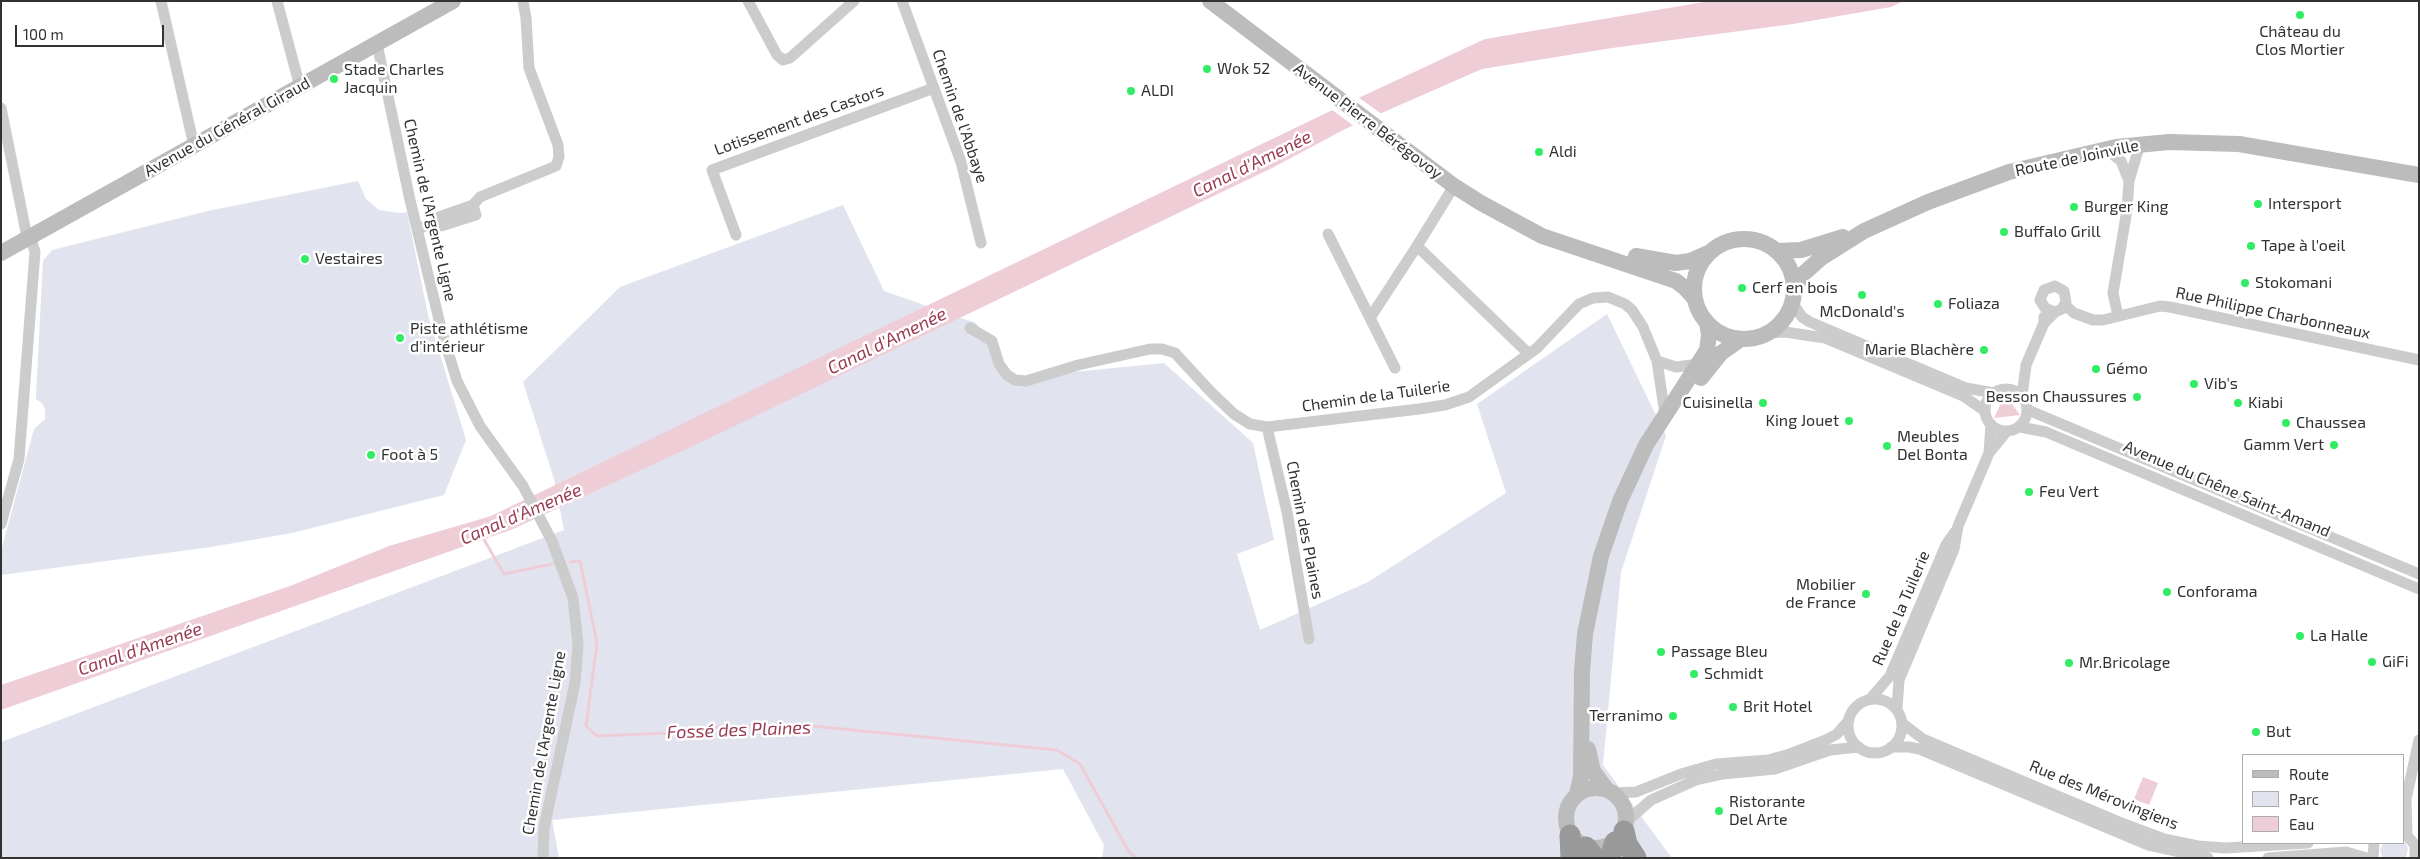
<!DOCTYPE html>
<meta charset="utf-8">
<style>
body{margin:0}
#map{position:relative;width:2420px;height:859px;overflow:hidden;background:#fff;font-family:"Exo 2",sans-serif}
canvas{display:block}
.frame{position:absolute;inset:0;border:2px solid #323232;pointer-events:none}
.legend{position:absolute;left:2242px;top:754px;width:162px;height:90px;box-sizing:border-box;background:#fff;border:1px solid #adadad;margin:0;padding:6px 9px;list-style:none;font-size:15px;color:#323232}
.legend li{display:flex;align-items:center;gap:10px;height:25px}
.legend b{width:25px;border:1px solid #adadad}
.scale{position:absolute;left:15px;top:25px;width:149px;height:22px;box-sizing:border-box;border:2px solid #323232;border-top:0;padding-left:6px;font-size:15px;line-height:18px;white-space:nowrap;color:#323232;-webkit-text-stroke:4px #fff;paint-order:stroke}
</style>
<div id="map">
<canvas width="2420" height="859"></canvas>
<div class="frame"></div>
<ul class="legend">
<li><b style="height:6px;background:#bcbcbc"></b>Route</li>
<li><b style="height:14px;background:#e1e3ef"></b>Parc</li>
<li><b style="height:14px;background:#efcdd6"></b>Eau</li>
</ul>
<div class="scale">100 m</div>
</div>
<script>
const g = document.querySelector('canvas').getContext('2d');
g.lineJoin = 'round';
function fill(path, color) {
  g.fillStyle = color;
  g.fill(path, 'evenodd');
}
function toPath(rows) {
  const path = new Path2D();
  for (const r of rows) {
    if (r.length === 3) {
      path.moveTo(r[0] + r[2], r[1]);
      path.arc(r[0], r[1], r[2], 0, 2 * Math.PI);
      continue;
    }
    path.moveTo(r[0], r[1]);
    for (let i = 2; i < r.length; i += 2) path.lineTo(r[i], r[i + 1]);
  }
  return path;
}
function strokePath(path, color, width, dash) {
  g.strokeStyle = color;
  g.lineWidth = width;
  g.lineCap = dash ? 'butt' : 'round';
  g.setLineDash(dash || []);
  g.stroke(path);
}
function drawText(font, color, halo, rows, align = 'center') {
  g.font = font + ' "Exo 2",sans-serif';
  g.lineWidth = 5;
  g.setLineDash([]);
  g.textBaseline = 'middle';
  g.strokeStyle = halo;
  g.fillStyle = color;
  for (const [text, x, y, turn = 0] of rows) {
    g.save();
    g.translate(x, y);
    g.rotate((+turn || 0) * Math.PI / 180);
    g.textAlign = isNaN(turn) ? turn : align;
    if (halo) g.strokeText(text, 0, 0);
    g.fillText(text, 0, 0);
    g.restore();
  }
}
fill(toPath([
 [358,181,366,199,379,210,400,213,407,212,428,315,466,440,444,495,292,533,211,547,1,575,1,551,34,429,45,419,45,409,42,403,36,399,36,395,43,261,52,250,208,211],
 [843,205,884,291,976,323,1012,378,1164,363,1253,443,1274,540,1237,554,1260,630,1368,582,1506,493,1477,404,1607,314,1666,436,1621,572,1603,765,1672,858,1102,858,1104,845,1063,769,552,820,559,858,1,858,1,742,564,530,554,479,523,382,620,287],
 [2404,840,2408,848,2406,858,2383,858,2380,850,2383,843,2404,843]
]), '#e1e3ef');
fill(toPath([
 [1710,1,1904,1,1891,7,1793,24,1612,48,1482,69,1345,129,1272,168,691,447,513,529,1,710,1,685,290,586,389,546,491,516,1324,114,1485,39],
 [2005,395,2020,415,1994,418],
 [2143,777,2158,783,2149,805,2134,799]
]), '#efcdd6');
fill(toPath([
 [1358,97,1383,115,1355,127,1331,109]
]), '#fff');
strokePath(toPath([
 [482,536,504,574,552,564],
 [570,562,580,561,597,643,586,726,597,736,668,733,716,727,802,725,1057,750,1080,764,1129,852,1136,858]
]), '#efcdd6', 3);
strokePath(toPath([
 [161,1,194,146],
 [277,1,300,87],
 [748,1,777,55,783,60,790,58,854,1],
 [902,1,961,162,981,243],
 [377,44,410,200,442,332,457,381,480,426,523,486,552,541,573,598,578,645,575,683,544,828,543,858],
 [1,108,26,232,32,242,35,252,19,459,1,524],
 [2106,149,2121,161,2129,181],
 [434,223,441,226,476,215,473,205],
 [417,229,434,223,439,217,473,205,480,197,556,166,559,157,558,145,529,68,526,18,523,1],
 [1328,234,1395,368],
 [736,235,712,170,934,88],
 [1417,246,1454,186],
 [1792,302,1802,317,1810,322,1966,388,1994,393],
 [2065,305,2074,313,2093,320,2103,320,2160,306,2170,307,2419,360],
 [2118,316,2113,293,2127,210,2129,181,2140,144],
 [1370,318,1417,246,1529,354],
 [2044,323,2055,312,2062,309,2066,302,2064,291,2055,286,2044,290,2040,300,2045,308,2055,312],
 [970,328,992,341,999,364,1007,375,1015,380,1026,381,1078,365,1150,349,1162,349,1175,353,1210,391,1234,414,1250,424,1267,427,1419,409,1445,405,1469,397,1537,348,1579,304,1593,298,1608,297,1625,304,1632,310,1643,327,1657,361,1665,415],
 [1767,333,1785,332,1825,338,1963,396,1985,411],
 [1657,361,1676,367,1699,364],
 [2006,410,21],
 [2022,396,2026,365,2044,323,2044,317],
 [2028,410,2419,574],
 [1267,427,1287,512,1309,639],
 [2020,427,2046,432,2419,589],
 [1989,453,1991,424],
 [1870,699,1890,676,1946,545,1955,532],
 [1875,726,27],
 [1897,709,1899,680,1954,549,1958,526,1989,453,2007,431],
 [1902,723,1923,739,2124,824,2164,839,2198,846,2226,848,2308,843],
 [1891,747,1909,747,1919,749,2148,845,2208,858],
 [1614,793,1636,792,1681,774,1716,764,1768,760,1790,754,1826,740,1837,734,1849,720],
 [1626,822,1651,800,1696,780,1723,774,1775,769,1830,750,1859,747],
 [2404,832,2415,845,2415,858],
 [2407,834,2406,799,2419,740],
 [2268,858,2346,852,2367,858],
 [2373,858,2374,843]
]), '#ccc', 11);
strokePath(toPath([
 [1210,1,1454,186,1481,203,1542,236,1676,281,1685,288,1694,298],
 [1744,289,50],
 [1777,251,1801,250,1843,237],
 [1,253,453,1],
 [1636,256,1676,263,1690,261,1708,253],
 [1794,290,1802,275,1821,258,1864,231,1928,202,2009,172,2116,147,2169,142,2239,144,2419,175],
 [1701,378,1721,353,1741,339],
 [1588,749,1593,771,1606,789],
 [1596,818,30],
 [1577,794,1581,777,1582,671,1585,634,1601,556,1620,501,1646,445,1707,350,1709,335,1707,323]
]), '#bcbcbc', 16);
strokePath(toPath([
 [1624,831,1627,844,1636,858],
 [1570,835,1571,858],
 [1586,847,1595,858],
 [1610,858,1615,842]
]), '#999', 21);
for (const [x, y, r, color] of [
 [2300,15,5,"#31ed64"],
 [1207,69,5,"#31ed64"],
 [334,79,5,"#31ed64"],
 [1131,91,5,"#31ed64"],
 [1539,152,5,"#31ed64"],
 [2258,204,5,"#31ed64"],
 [2074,207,5,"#31ed64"],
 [2004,232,5,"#31ed64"],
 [2251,246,5,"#31ed64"],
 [305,259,5,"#31ed64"],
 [2245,283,5,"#31ed64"],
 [1742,288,5,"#31ed64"],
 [1862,295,5,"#31ed64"],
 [1938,304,5,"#31ed64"],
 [400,338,5,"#31ed64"],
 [1984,350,5,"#31ed64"],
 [2096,369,5,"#31ed64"],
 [2194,384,5,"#31ed64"],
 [2137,397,5,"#31ed64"],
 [1763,403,5,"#31ed64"],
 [2238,403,5,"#31ed64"],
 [1849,421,5,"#31ed64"],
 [2286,423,5,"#31ed64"],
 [2334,445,5,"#31ed64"],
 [1887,446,5,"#31ed64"],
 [371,455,5,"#31ed64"],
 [2029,492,5,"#31ed64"],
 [2167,592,5,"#31ed64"],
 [1866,594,5,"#31ed64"],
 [2300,636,5,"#31ed64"],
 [1661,652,5,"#31ed64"],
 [2372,662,5,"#31ed64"],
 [2069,663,5,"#31ed64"],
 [1694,674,5,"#31ed64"],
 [1733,707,5,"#31ed64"],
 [1673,716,5,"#31ed64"],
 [2256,732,5,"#31ed64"],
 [1719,811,5,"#31ed64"]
]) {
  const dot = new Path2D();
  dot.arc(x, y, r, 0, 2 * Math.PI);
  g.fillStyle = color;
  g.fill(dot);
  strokePath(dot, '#fff', 2);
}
drawText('16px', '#323232', '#fff', [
 ["Château du",2300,32,"center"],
 ["Clos Mortier",2300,50,"center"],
 ["Wok 52",1217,69],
 ["Stade Charles",344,70],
 ["Jacquin",344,88],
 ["ALDI",1141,91],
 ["Aldi",1549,152],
 ["Intersport",2268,204],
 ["Burger King",2084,207],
 ["Buffalo Grill",2014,232],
 ["Tape à l'oeil",2261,246],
 ["Vestaires",315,259],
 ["Stokomani",2255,283],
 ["Cerf en bois",1752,288],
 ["Foliaza",1948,304],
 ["McDonald's",1862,312,"center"],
 ["Piste athlétisme",410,329],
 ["d'intérieur",410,347],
 ["Marie Blachère",1974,350,"right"],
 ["Gémo",2106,369],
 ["Vib's",2204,384],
 ["Besson Chaussures",2127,397,"right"],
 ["Cuisinella",1753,403,"right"],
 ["Kiabi",2248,403],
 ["King Jouet",1839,421,"right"],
 ["Chaussea",2296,423],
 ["Meubles",1897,437],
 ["Del Bonta",1897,455],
 ["Gamm Vert",2324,445,"right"],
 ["Foot à 5",381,455],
 ["Feu Vert",2039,492],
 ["Mobilier",1856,585,"right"],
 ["de France",1856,603,"right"],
 ["Conforama",2177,592],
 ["La Halle",2310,636],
 ["Passage Bleu",1671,652],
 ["GiFi",2382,662],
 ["Mr.Bricolage",2079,663],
 ["Schmidt",1704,674],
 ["Brit Hotel",1743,707],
 ["Terranimo",1663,716,"right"],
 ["But",2266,732],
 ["Ristorante",1729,802],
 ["Del Arte",1729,820]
], 'left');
drawText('16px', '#323232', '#fff', [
 ["Chemin de l'Abbaye",960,116,71],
 ["Lotissement des Castors",799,120,-20],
 ["Avenue Pierre Bérégovoy",1368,121,37],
 ["Avenue du Général Giraud",227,127,-29],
 ["Route de Joinville",2077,158,-12],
 ["Chemin de l'Argente Ligne",430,210,77],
 ["Rue Philippe Charbonneaux",2273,313,12],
 ["Chemin de la Tuilerie",1376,396,-8],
 ["Avenue du Chêne Saint-Amand",2227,489,23],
 ["Chemin des Plaines",1305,530,79],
 ["Rue de la Tuilerie",1901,608,-67],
 ["Chemin de l'Argente Ligne",544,743,-80],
 ["Rue des Mérovingiens",2104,795,22]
]);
drawText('italic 18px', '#9a3b54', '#fff', [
 ["Canal d'Amenée",1252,164,-26],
 ["Canal d'Amenée",887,341,-26],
 ["Canal d'Amenée",521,514,-23],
 ["Canal d'Amenée",140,649,-19],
 ["Fossé des Plaines",739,730,-2]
]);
</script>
